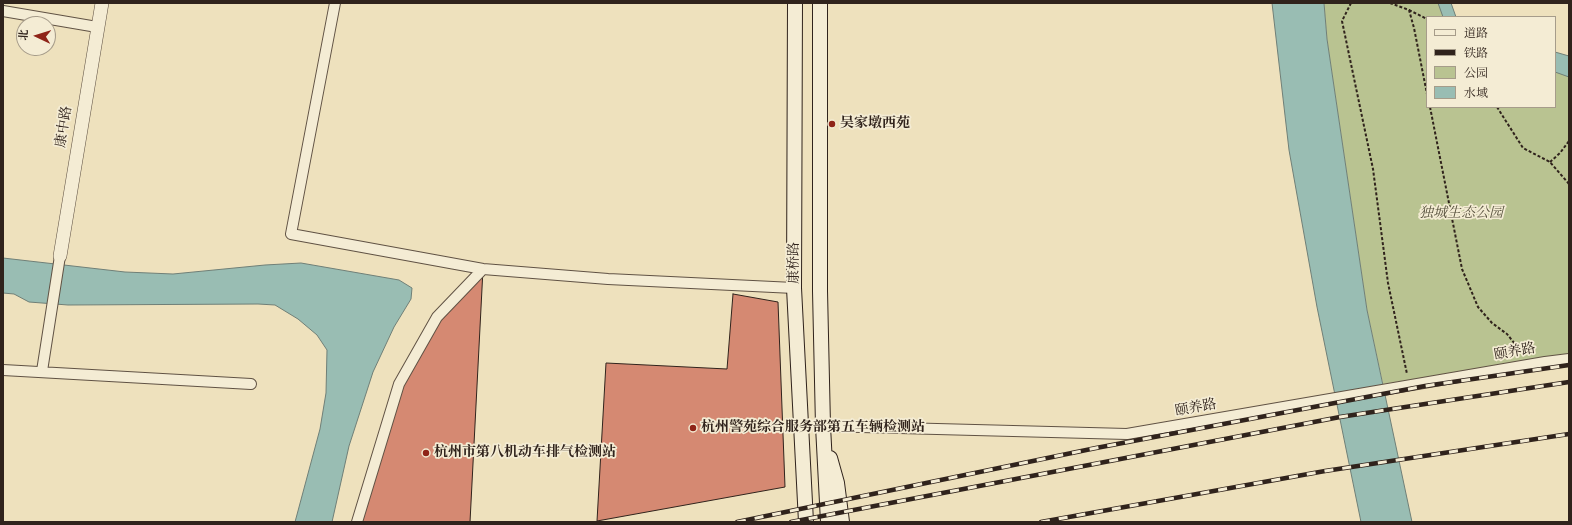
<!DOCTYPE html>
<meta charset="utf-8">
<style>
body{margin:0}
#map{position:relative;width:1572px;height:525px;overflow:hidden;background:#eee1bd;font-family:Vollkorn,"Noto Serif SC",serif}
canvas{display:block}
.frame{position:absolute;inset:0;border:4px solid #30231c;pointer-events:none}
.legend{position:absolute;left:1426px;top:16px;width:130px;height:92px;box-sizing:border-box;background:#f4ecd4;border:1px solid #a69c8a;margin:0;padding:5px 7px;list-style:none;font-size:12px;color:#30231c}
.legend li{display:flex;align-items:center;gap:8px;height:20px}
.legend b{width:20px;border:1px solid #a69c8a}
.north{position:absolute;left:16px;top:16px;width:40px;height:40px;box-sizing:border-box;background:#f4ecd4;border:1px solid #a69c8a;border-radius:50%;rotate:274deg;font-size:11px;font-weight:700;line-height:16px;text-align:center;color:#30231c}
.north::after{content:'';display:block;margin:auto;width:14px;height:18px;background:#8f2418;clip-path:polygon(50% 0,100% 100%,50% 72%,0 100%)}
</style>
<div id="map">
<canvas width="1572" height="525"></canvas>
<div class="frame"></div>
<ul class="legend">
<li><b style="height:5px;background:#f4ecd4"></b>道路</li>
<li><b style="height:5px;background:#30231c"></b>铁路</li>
<li><b style="height:11px;background:#b9c391"></b>公园</li>
<li><b style="height:11px;background:#99bdb3"></b>水域</li>
</ul>
<div class="north">北</div>
</div>
<script>
const g = document.querySelector('canvas').getContext('2d');
g.lineJoin = 'round';
function fill(path, color) {
  g.fillStyle = color;
  g.fill(path, 'evenodd');
}
function toPath(rows) {
  const path = new Path2D();
  for (const r of rows) {
    path.moveTo(r[0], r[1]);
    for (let i = 2; i < r.length; i += 2) path.lineTo(r[i], r[i + 1]);
  }
  return path;
}
function strokePath(path, color, width, dash) {
  g.strokeStyle = color;
  g.lineWidth = width;
  g.lineCap = dash ? 'butt' : 'round';
  g.setLineDash(dash || []);
  g.stroke(path);
}
function drawText(font, color, halo, rows, align = 'center') {
  g.font = font + ' Vollkorn,"Noto Serif SC",serif';
  g.lineWidth = 3.5;
  g.setLineDash([]);
  g.textBaseline = 'middle';
  g.strokeStyle = halo;
  g.fillStyle = color;
  for (const [text, x, y, turn = 0] of rows) {
    g.save();
    g.translate(x, y);
    g.rotate((+turn || 0) * Math.PI / 180);
    g.textAlign = isNaN(turn) ? turn : align;
    if (halo) g.strokeText(text, 0, 0);
    g.fillText(text, 0, 0);
    g.restore();
  }
}
fill(toPath([
 [1324,3,1444,3,1449,17,1427,17,1427,107,1555,107,1555,62,1569,67,1569,356,1544,358,1383,384,1367,310,1327,39]
]), '#b9c391');
const water = toPath([
 [1272,3,1324,3,1327,39,1367,310,1412,522,1361,522,1317,307,1289,150,1272,3],
 [1438,3,1451,3,1456,17,1443,17,1438,3],
 [1555,52,1569,56,1569,77,1555,72,1555,52],
 [3,258,125,272,173,274,265,265,301,263,399,280,412,288,411,299,394,327,373,372,349,446,332,522,295,522,320,429,326,393,327,350,317,335,298,319,275,305,258,304,68,305,29,302,14,294,3,293,3,258]
]);
fill(water, '#99bdb3');
strokePath(water, '#6f7f77', 1);
const building = toPath([
 [483,269,470,522,357,522,399,384,437,317,483,269],
 [733,294,778,302,785,487,597,521,606,363,727,369,733,294]
]);
fill(building, '#d58972');
strokePath(building, '#30231c', 1);
const minor = toPath([
 [335,3,291,234,483,269,608,279,794,288],
 [3,11,97,27],
 [3,370,251,384],
 [42,371,60,256],
 [823,426,1127,434,1545,362,1569,359],
 [357,522,399,384,437,317,483,269]
]);
const tertiary = toPath([
 [60,256,102,3]
]);
const secondary = toPath([
 [795,3,794,288,806,522],
 [820,3,820,291,823,426,828,522],
 [830,458,837,483,842,522]
]);
strokePath(minor, '#605244', 12);
strokePath(tertiary, '#605244', 14);
strokePath(secondary, '#30231c', 16);
strokePath(toPath([
 [1351,3,1342,21,1373,169,1388,283,1407,374],
 [1390,3,1409,10,1414,28,1427,94],
 [1409,10,1427,19],
 [1430,107,1462,269,1478,307,1492,323,1507,334,1519,349],
 [1497,107,1523,148,1550,162,1569,184],
 [1550,162,1560,153,1569,141]
]), '#30231c', 2, [3, 2]);
strokePath(minor, '#f4ecd4', 10);
strokePath(tertiary, '#f4ecd4', 13);
strokePath(secondary, '#f4ecd4', 14);
const rail = toPath([
 [737,522,1096,448,1425,386,1569,365],
 [791,522,1340,417,1569,382],
 [1041,522,1325,471,1569,434]
]);
strokePath(rail, '#30231c', 4.5);
strokePath(rail, '#f4ecd4', 3, [9]);
for (const [x, y, r, color] of [
 [832,124,4,"#8f2418"],
 [693,428,4,"#8f2418"],
 [426,453,4,"#8f2418"]
]) {
  const dot = new Path2D();
  dot.arc(x, y, r, 0, 2 * Math.PI);
  g.fillStyle = color;
  g.fill(dot);
  strokePath(dot, '#f4ecd4', 1.5);
}
drawText('bold 14px', '#30231c', '#f4ecd4', [
 ["吴家墩西苑",840,124],
 ["杭州警苑综合服务部第五车辆检测站",701,428],
 ["杭州市第八机动车排气检测站",434,453]
], 'left');
drawText('14px', '#30231c', '#f4ecd4', [
 ["康中路",65,127,-81],
 ["康桥路",795,263,-90],
 ["颐养路",1515,353,-10],
 ["颐养路",1196,409,-10]
]);
drawText('italic 14px', '#59533f', '#f4ecd4', [
 ["独城生态公园",1461,214]
]);
</script>
